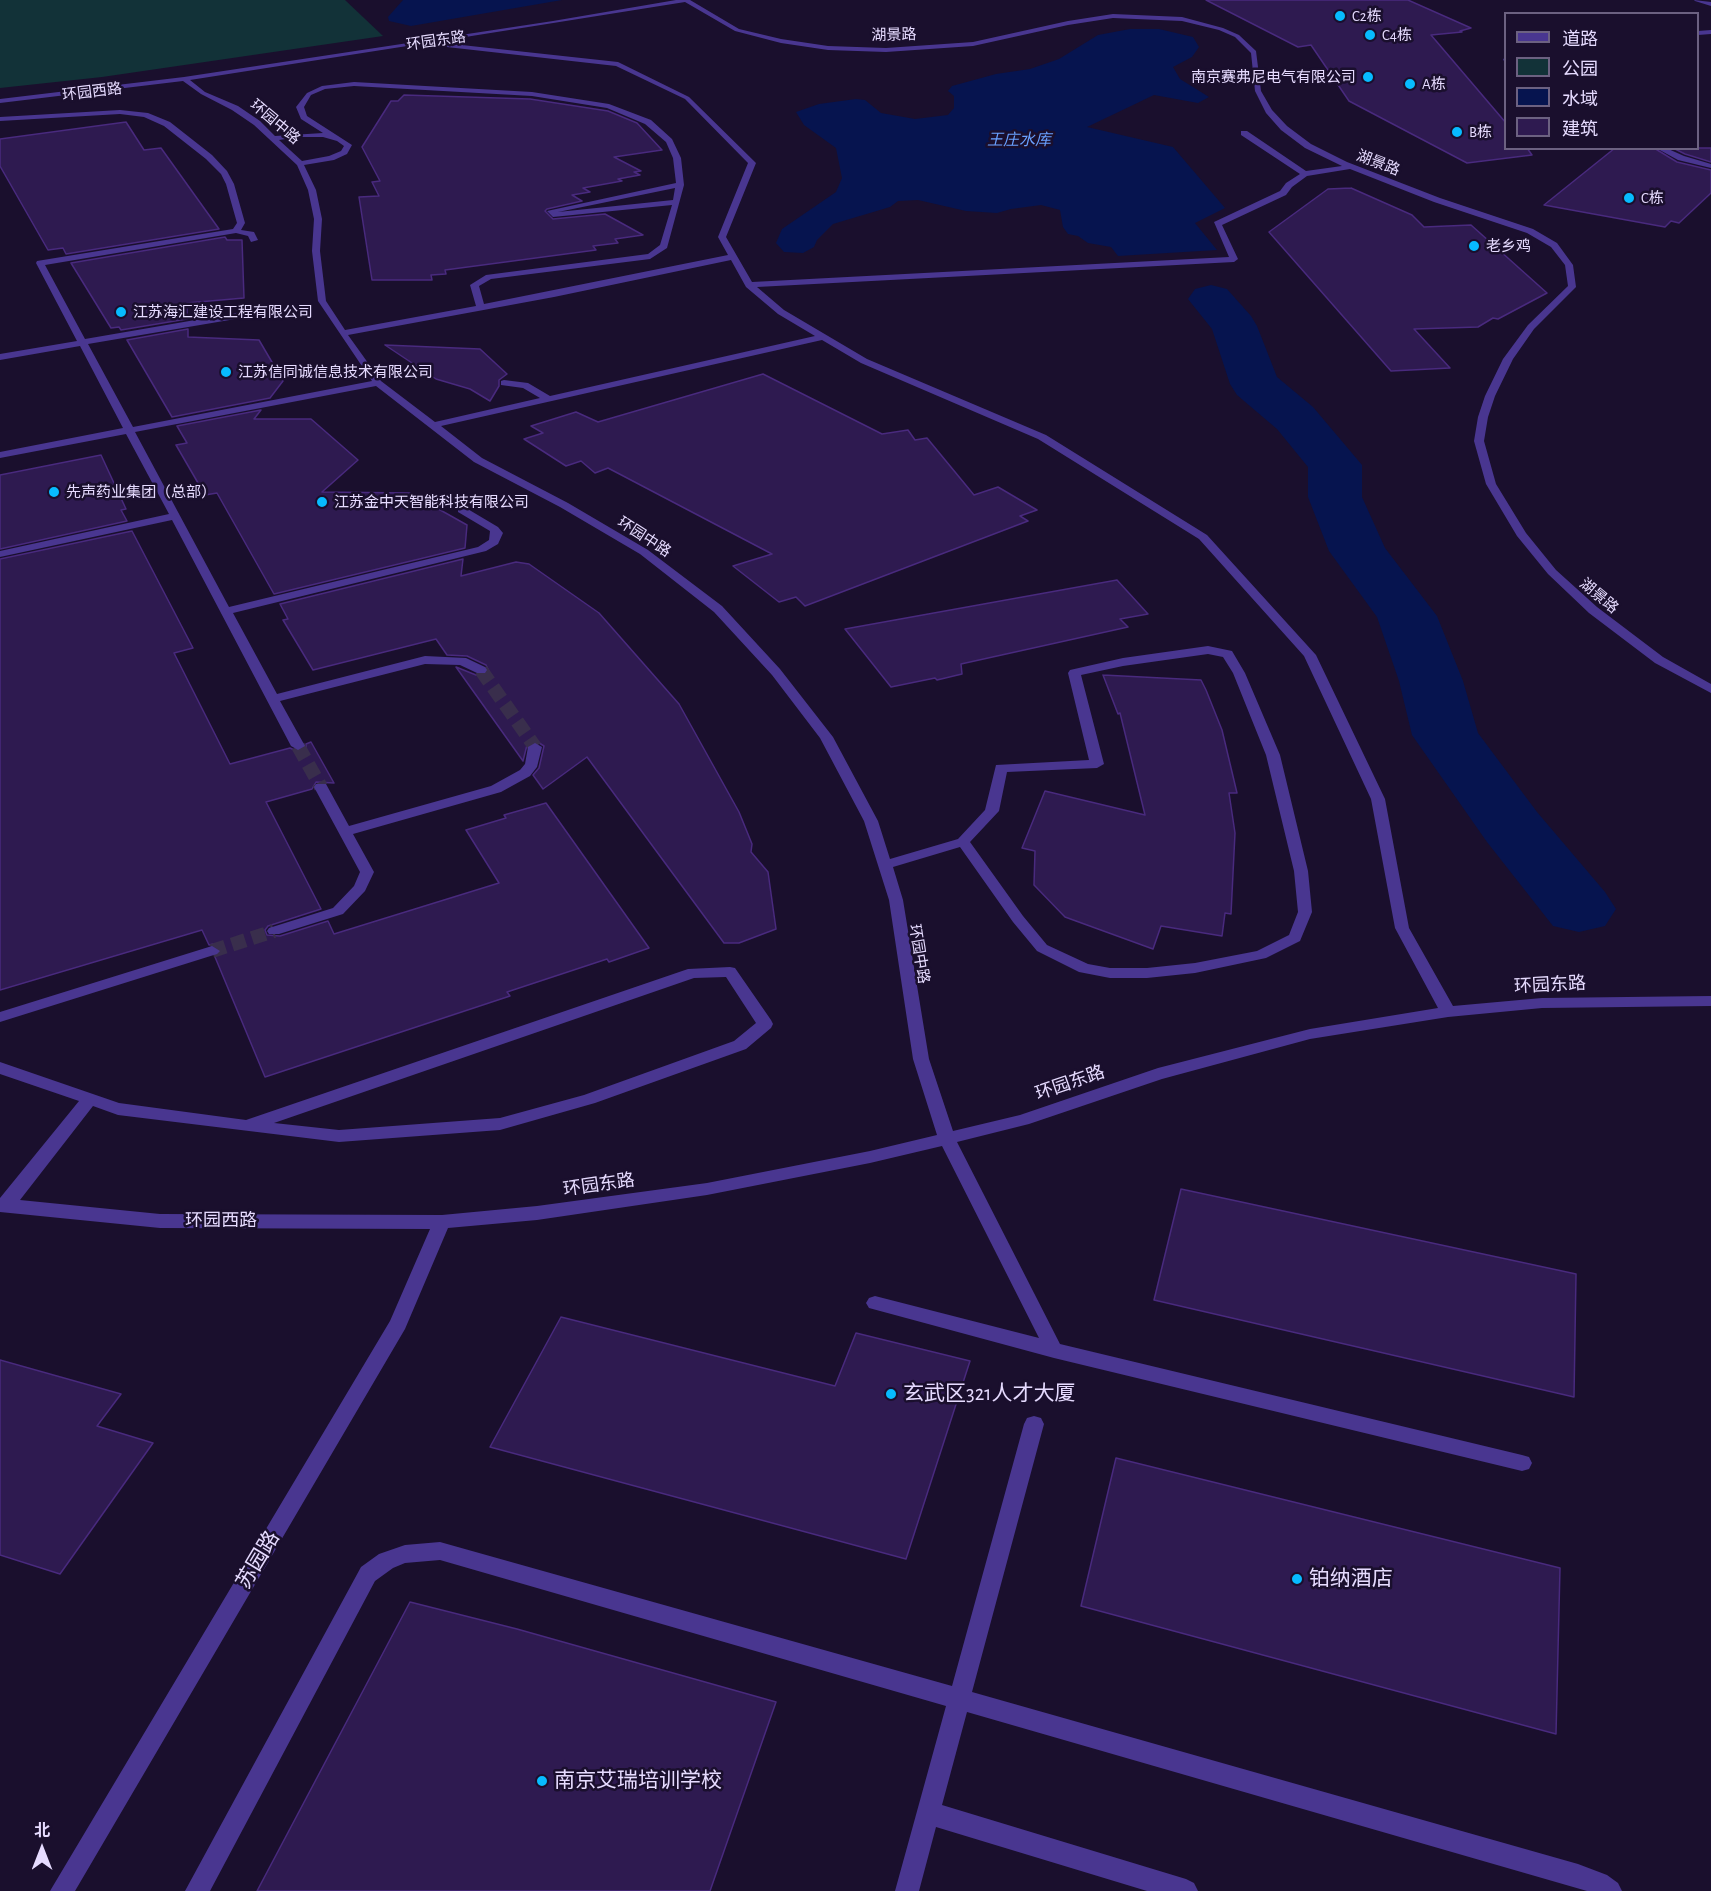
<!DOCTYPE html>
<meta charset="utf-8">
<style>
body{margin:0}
#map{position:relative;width:1711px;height:1891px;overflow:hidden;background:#1a0f2d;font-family:"Alegreya Sans","Noto Sans SC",sans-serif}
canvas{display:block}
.legend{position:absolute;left:1504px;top:12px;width:195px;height:138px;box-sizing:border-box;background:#1a0f2d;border:2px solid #6c6181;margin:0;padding:8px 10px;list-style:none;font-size:18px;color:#e6dbff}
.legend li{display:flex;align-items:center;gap:12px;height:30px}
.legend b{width:30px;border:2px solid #6c6181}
.north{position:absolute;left:12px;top:1819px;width:60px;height:60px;-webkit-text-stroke:4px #1a0f2d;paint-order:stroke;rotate:0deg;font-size:16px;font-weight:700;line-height:24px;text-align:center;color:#e6dbff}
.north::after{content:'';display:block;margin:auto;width:21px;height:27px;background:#e6dbff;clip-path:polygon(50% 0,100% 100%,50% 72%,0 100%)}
</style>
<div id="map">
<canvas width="1711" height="1891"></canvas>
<ul class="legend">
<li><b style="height:8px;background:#493690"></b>道路</li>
<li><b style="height:16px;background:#123238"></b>公园</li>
<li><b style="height:16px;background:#06144f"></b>水域</li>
<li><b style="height:16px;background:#2e1a50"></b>建筑</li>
</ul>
<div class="north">北</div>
</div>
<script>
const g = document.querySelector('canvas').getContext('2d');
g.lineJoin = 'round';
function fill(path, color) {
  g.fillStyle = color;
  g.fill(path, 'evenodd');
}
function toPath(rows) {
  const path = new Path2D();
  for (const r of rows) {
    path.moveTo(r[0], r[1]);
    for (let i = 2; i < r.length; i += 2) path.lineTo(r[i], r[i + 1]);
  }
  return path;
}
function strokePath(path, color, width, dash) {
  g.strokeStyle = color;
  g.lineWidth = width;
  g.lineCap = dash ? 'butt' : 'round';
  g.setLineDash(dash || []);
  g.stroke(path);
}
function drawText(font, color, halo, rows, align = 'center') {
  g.font = font + ' "Alegreya Sans","Noto Sans SC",sans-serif';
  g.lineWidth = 5;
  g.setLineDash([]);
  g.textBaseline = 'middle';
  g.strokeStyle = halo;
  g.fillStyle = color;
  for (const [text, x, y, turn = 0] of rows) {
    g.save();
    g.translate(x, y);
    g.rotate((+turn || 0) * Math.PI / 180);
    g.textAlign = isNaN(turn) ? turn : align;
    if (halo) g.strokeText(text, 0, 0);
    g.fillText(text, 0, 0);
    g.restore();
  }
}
fill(toPath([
 [0,0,345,0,383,36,102,77,0,88]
]), '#123238');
fill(toPath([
 [403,0,562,0,411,26,389,21,388,17],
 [1130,29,1159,29,1193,37,1199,47,1192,57,1173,67,1180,79,1209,97,1198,103,1154,95,1087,127,1173,147,1225,208,1195,223,1217,250,1118,256,1111,247,1088,243,1078,236,1068,234,1063,227,1060,210,1041,205,1011,209,997,213,966,211,918,200,898,201,890,207,833,224,817,240,814,247,803,253,784,252,776,243,782,229,836,192,842,178,836,148,804,125,796,112,819,104,856,99,865,100,881,113,915,119,948,115,954,108,954,96,948,91,952,86,996,74,1030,69,1059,59,1098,35]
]), '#06144f');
fill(toPath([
 [1211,285,1227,289,1251,316,1257,326,1277,377,1313,407,1362,465,1362,497,1385,548,1437,616,1463,681,1478,733,1537,812,1605,892,1616,909,1605,926,1579,932,1553,926,1487,842,1412,735,1399,681,1377,617,1329,551,1308,497,1308,467,1277,429,1237,395,1230,384,1212,329,1188,299,1195,289,1211,285]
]), '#06144f');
const building = toPath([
 [1206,0,1408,0,1471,28,1460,31,1462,32,1431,35,1506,123,1506,148,1527,148,1532,155,1467,163,1349,101,1311,45,1298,47,1206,0],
 [404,95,530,99,608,111,637,123,662,150,614,157,641,171,634,172,640,175,618,179,622,181,583,188,590,192,572,195,582,201,547,209,545,211,553,219,605,214,643,235,615,239,618,243,593,246,596,250,445,270,446,274,431,275,432,280,372,280,359,197,379,196,372,182,380,181,362,147,391,101,398,101,404,95],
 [126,122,144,150,161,148,219,229,66,254,63,248,48,250,0,166,0,139,126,122],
 [1615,148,1654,148,1677,162,1711,170,1711,193,1679,223,1671,221,1665,227,1544,205,1615,148],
 [1673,148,1711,148,1711,162,1685,154,1673,148],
 [1351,188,1412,215,1424,227,1471,225,1547,293,1498,319,1493,318,1478,327,1414,329,1450,368,1391,371,1269,232,1328,189,1351,188],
 [225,237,227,240,242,240,244,298,187,303,187,319,121,330,119,327,111,328,71,263,225,237],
 [188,329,188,337,259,340,283,381,270,398,172,417,127,340,188,329],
 [385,345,480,349,507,374,499,380,499,386,490,401,470,389,436,379,385,345],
 [763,374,882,434,908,430,915,440,927,438,974,495,998,487,1037,510,1020,516,1028,521,805,606,796,597,779,602,733,566,772,554,608,468,595,473,581,461,566,466,524,439,543,433,531,426,576,412,598,422,763,374],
 [261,410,254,419,311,419,358,460,322,492,410,493,467,525,465,548,274,594,217,493,205,495,176,445,187,443,177,426,261,410],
 [101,455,126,509,121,510,127,521,0,549,0,475,101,455],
 [132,531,193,648,174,653,230,764,290,748,299,752,306,748,306,744,311,742,334,783,316,782,312,789,266,802,321,909,268,926,265,930,267,935,280,936,328,921,334,934,499,883,466,830,506,818,504,815,546,803,649,948,609,962,607,959,507,992,510,996,265,1077,215,957,222,951,213,944,209,945,202,930,0,990,0,559,132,531],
 [463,559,461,576,516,562,529,564,599,613,679,704,739,812,752,844,751,852,768,872,776,929,739,943,724,943,587,757,543,789,533,775,539,768,544,746,536,741,527,745,523,761,456,667,476,675,485,675,489,671,486,665,467,656,447,655,436,639,313,670,283,620,288,619,280,604,463,559],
 [1117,580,1148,614,1120,619,1128,627,961,664,962,674,937,680,935,678,891,687,845,629,1117,580],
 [1103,675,1201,680,1206,690,1222,730,1237,793,1229,793,1235,833,1231,914,1225,913,1222,936,1161,926,1153,949,1065,917,1034,885,1035,851,1022,848,1045,791,1145,815,1120,713,1118,714,1103,675],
 [1181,1189,1576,1274,1574,1397,1154,1300,1181,1189],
 [561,1317,835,1386,856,1333,970,1361,906,1559,490,1447,561,1317],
 [0,1360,121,1394,97,1426,153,1443,60,1574,0,1555,0,1360],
 [1116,1458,1560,1568,1556,1734,1081,1606,1116,1458],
 [410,1602,517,1629,776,1702,710,1891,257,1891,410,1602]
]);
fill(building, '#2e1a50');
strokePath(building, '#492a7e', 1.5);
strokePath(toPath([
 [481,670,535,747],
 [298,746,321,787],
 [212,951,274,931]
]), '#392e4c', 14, [14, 7]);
fill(toPath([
 [676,0,690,0,739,29,781,39,828,46,886,48,973,42,1068,21,1113,14,1182,17,1223,28,1239,35,1256,51,1261,91,1272,110,1287,126,1311,144,1347,162,1440,198,1533,229,1557,243,1573,265,1576,287,1534,329,1513,359,1495,396,1488,417,1484,441,1496,484,1526,533,1556,570,1597,607,1663,657,1711,684,1711,693,1655,663,1589,613,1548,574,1517,536,1486,484,1474,441,1478,417,1485,396,1503,359,1528,325,1568,286,1565,265,1551,247,1527,233,1434,202,1350,169,1307,176,1292,187,1286,195,1222,225,1238,259,1234,262,757,287,784,310,867,359,1046,435,1207,535,1316,655,1385,799,1409,928,1453,1006,1542,998,1711,996,1711,1006,1542,1008,1448,1017,1310,1039,1162,1079,1029,1124,957,1142,1060,1344,1522,1455,1529,1457,1532,1463,1529,1469,1522,1471,1054,1358,869,1308,866,1303,869,1298,875,1296,1039,1338,942,1146,870,1163,707,1195,537,1220,448,1228,405,1329,75,1891,50,1891,390,1321,430,1229,160,1228,0,1212,0,1198,79,1101,0,1074,0,1062,119,1103,246,1120,688,969,730,967,735,968,771,1020,773,1024,771,1028,746,1049,595,1103,500,1130,339,1142,118,1115,93,1106,20,1200,160,1214,442,1215,537,1206,707,1183,870,1151,937,1135,913,1059,889,900,864,821,820,738,772,675,714,612,640,554,560,507,474,462,376,386,135,432,229,607,478,547,489,540,490,531,458,512,458,508,466,508,498,527,503,533,498,544,486,551,233,613,277,694,425,656,466,658,485,667,487,670,485,673,477,673,460,665,425,664,280,701,305,746,298,750,291,746,172,520,0,557,0,551,169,514,126,434,0,458,0,452,123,428,80,346,0,360,0,354,77,341,36,263,37,261,233,229,237,223,226,184,221,174,206,159,164,126,144,117,120,114,0,121,0,117,120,110,148,113,170,122,212,155,227,171,234,184,245,223,241,230,254,232,258,240,251,242,248,236,236,233,45,265,85,339,259,309,264,312,259,315,88,344,133,427,372,381,318,301,312,251,314,219,308,190,297,165,254,125,232,110,201,94,183,81,0,103,0,99,184,77,553,21,676,0],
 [685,2,735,31,781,43,828,50,886,52,973,46,1068,25,1113,18,1182,21,1219,30,1235,37,1251,53,1255,91,1266,113,1281,130,1305,148,1342,166,1306,171,1247,131,1241,131,1241,135,1300,174,1286,183,1280,191,1214,222,1229,257,752,282,726,237,756,163,689,97,618,62,434,42,685,2],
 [420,44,616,66,685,99,748,163,718,237,728,255,484,304,479,286,491,279,650,259,667,248,684,185,681,158,672,139,651,120,609,104,532,92,354,82,322,86,307,93,296,107,301,119,323,133,275,136,260,121,238,106,205,92,190,80,420,44],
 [354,86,532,96,607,108,645,124,666,142,673,158,676,183,547,211,553,217,672,205,660,245,648,254,486,275,470,285,476,306,345,330,326,301,320,251,322,219,316,190,304,165,334,160,347,154,352,145,307,116,304,107,311,95,325,89,354,86],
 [299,137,323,137,337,141,344,146,341,151,329,156,302,161,279,140,299,137],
 [675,188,673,200,558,212,675,188],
 [731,260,746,287,778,314,815,336,550,396,528,383,504,380,501,381,501,385,523,388,540,398,435,422,381,381,348,335,554,297,731,260],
 [822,340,861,363,1038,439,1199,539,1304,656,1371,799,1395,928,1438,1008,1310,1029,1158,1068,1020,1115,953,1131,929,1059,903,900,893,867,960,847,1013,922,1037,951,1079,972,1110,978,1147,978,1195,973,1266,958,1300,941,1312,912,1308,871,1280,755,1245,673,1232,651,1208,646,1123,658,1070,670,1068,673,1089,760,996,765,985,810,958,839,890,859,878,821,833,737,780,669,722,606,648,550,568,503,482,458,441,426,822,340],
 [1208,654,1223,657,1233,673,1266,755,1294,871,1298,912,1289,935,1257,951,1195,963,1147,968,1110,968,1088,964,1047,945,1023,916,970,842,999,811,1007,772,1097,768,1104,764,1081,675,1123,666,1208,654],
 [726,977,756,1023,734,1041,584,1095,500,1118,339,1130,274,1123,694,978,726,977],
 [1694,0,1711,2,1711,6,1695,1,1694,0],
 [1711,30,1711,34,1698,35,1698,31,1711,30],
 [1506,54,1506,62,1503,60,1506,54],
 [1656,148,1666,148,1684,156,1711,164,1711,168,1678,160,1656,148],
 [535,743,542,747,537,767,530,776,501,792,353,834,374,872,365,891,343,914,279,934,269,934,267,931,269,928,333,908,354,886,360,872,314,787,316,784,326,784,349,826,491,786,520,770,525,764,528,747,535,743],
 [212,946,220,951,217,954,0,1022,0,1012,212,946],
 [1034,1416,1041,1418,1044,1424,972,1692,1578,1864,1607,1875,1618,1883,1622,1891,1587,1891,967,1712,942,1805,1186,1879,1194,1883,1198,1891,1147,1891,936,1827,919,1891,895,1891,946,1706,440,1560,405,1563,393,1568,375,1581,210,1891,185,1891,361,1567,379,1554,405,1545,440,1542,952,1686,1024,1424,1027,1418,1034,1416]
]), '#493690');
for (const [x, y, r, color] of [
 [1340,16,6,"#07bbff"],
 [1370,35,6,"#07bbff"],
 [1368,77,6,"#07bbff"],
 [1410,84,6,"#07bbff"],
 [1457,132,6,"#07bbff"],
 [1629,198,6,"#07bbff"],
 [1474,246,6,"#07bbff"],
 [121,312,6,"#07bbff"],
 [226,372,6,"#07bbff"],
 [54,492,6,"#07bbff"],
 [322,502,6,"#07bbff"],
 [891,1394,6,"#07bbff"],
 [1297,1579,6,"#07bbff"],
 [542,1781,6,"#07bbff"]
]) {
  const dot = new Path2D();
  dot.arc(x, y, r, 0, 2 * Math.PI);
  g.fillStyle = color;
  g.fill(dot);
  strokePath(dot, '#1a0f2d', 2);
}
drawText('15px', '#e6dbff', '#1a0f2d', [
 ["C2栋",1352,16],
 ["C4栋",1382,35],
 ["南京赛弗尼电气有限公司",1356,77,"right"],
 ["A栋",1422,84],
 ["B栋",1469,132],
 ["C栋",1641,198],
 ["老乡鸡",1486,246],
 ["江苏海汇建设工程有限公司",133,312],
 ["江苏信同诚信息技术有限公司",238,372],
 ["先声药业集团（总部）",66,492],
 ["江苏金中天智能科技有限公司",334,502]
], 'left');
drawText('15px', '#e6dbff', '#1a0f2d', [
 ["湖景路",894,35,-1],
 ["环园东路",436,41,-8],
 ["环园西路",92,92,-7],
 ["环园中路",275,122,40],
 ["湖景路",1378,163,21],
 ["环园中路",644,537,33],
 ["湖景路",1599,596,40],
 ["环园中路",919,954,81]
]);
drawText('italic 16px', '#69a0ff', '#1a0f2d', [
 ["王庄水库",1019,140]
]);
drawText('18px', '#e6dbff', '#1a0f2d', [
 ["环园东路",1550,985,-3],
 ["环园东路",1070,1083,-19],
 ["环园东路",599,1185,-8],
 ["环园西路",221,1221]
]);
drawText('21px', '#e6dbff', '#1a0f2d', [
 ["玄武区321人才大厦",903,1394],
 ["铂纳酒店",1309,1579],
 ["南京艾瑞培训学校",554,1781]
], 'left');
drawText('21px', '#e6dbff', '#1a0f2d', [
 ["苏园路",258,1560,-59]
]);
</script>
